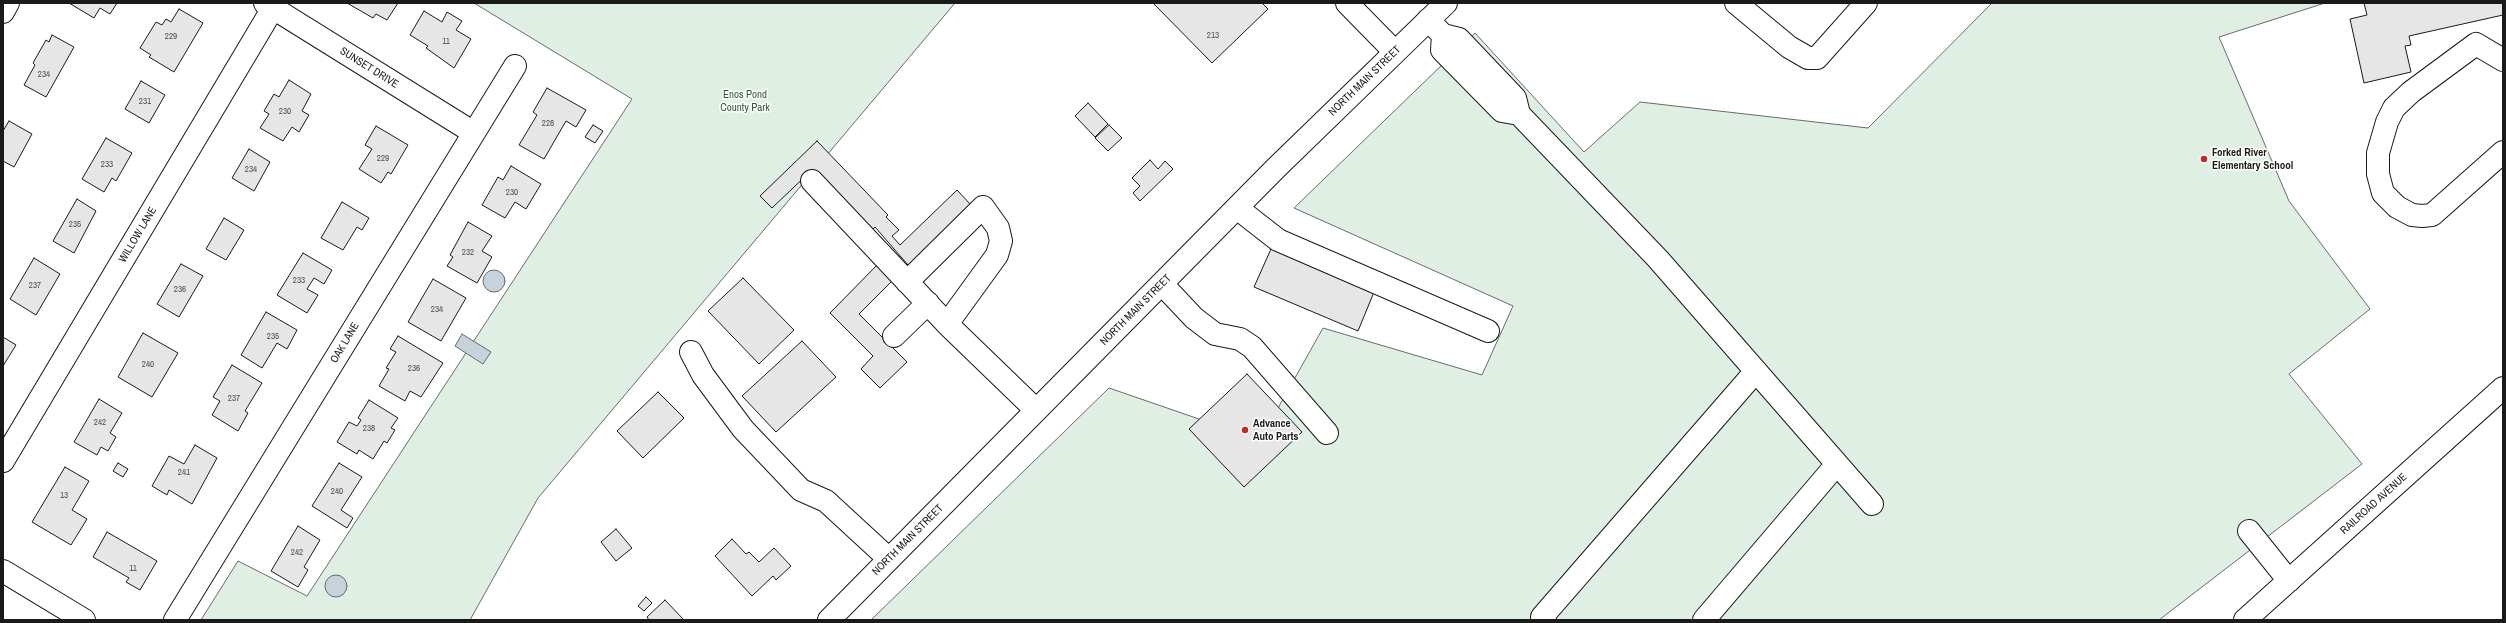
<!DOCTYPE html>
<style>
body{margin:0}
#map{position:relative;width:2506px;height:623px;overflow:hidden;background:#fff;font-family:"Archivo Narrow",sans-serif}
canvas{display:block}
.frame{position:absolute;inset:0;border:4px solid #1a1a1a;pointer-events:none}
</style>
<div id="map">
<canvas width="2506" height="623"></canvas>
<div class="frame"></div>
</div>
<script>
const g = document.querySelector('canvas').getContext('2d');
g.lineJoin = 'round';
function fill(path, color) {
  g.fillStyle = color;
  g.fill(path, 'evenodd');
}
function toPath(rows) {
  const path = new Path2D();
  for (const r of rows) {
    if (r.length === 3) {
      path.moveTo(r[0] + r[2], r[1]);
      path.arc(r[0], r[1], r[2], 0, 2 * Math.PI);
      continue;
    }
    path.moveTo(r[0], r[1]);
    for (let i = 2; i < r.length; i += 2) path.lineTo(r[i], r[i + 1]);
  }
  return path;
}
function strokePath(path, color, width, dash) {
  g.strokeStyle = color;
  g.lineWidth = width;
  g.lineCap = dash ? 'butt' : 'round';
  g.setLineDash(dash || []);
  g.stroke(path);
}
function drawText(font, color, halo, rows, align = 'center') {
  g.font = font + ' "Archivo Narrow",sans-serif';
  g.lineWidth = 3;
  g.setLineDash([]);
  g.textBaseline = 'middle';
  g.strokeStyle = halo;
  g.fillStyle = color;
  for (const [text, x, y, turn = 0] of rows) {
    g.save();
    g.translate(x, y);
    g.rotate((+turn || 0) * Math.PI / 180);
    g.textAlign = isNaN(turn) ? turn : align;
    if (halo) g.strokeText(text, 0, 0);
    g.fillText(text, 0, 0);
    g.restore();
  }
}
const green = toPath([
 [474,3,955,3,538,498,470,620,201,620,238,561,307,596,632,99,474,3],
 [1992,3,2325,3,2219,37,2289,201,2370,309,2289,374,2362,464,2159,620,871,620,1109,388,1260,440,1323,328,1482,375,1513,306,1294,208,1475,33,1584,152,1640,102,1868,128,1992,3]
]);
fill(green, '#e0efe3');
strokePath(green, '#6a6a6a', 1);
const water = toPath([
 [494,281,11],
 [462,334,491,352,483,364,455,346,462,334],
 [336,586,11]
]);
fill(water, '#c6d2dc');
strokePath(water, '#6a6a6a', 1);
const building = toPath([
 [69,3,117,3,110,14,100,8,94,18,69,3],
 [347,3,398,3,387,20,376,14,373,18,347,3],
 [1153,3,1262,3,1268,9,1212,63,1153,3],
 [2364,3,2503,3,2503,15,2409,36,2411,45,2405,46,2411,72,2364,83,2350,19,2367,15,2364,3],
 [179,9,203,23,174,72,149,57,151,55,140,48,156,22,162,25,166,19,171,22,179,9],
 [424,11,442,22,447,12,462,21,456,30,471,39,454,68,426,48,428,46,410,35,424,11],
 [52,35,74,47,46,97,24,85,35,65,33,63,46,40,49,42,52,35],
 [289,80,311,94,302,111,309,115,299,132,292,127,283,141,260,128,269,114,264,111,274,94,279,97,289,80],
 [141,81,165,95,149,123,125,109,141,81],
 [547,88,586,110,576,127,566,121,544,159,519,145,537,115,533,112,547,88],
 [1088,103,1108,124,1095,137,1075,116,1088,103],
 [9,121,32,134,14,167,3,161,3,131,9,121],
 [593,125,603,131,595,143,585,137,593,125],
 [1109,125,1122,138,1108,151,1095,138,1109,125],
 [376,126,408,145,391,174,388,172,381,183,359,169,372,149,365,145,376,126],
 [106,138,132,153,116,181,112,178,104,192,82,179,106,138],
 [817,141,888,215,886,217,899,230,892,236,900,245,957,190,971,205,908,265,875,227,872,230,813,169,772,208,760,196,817,141],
 [249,149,270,162,254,191,232,178,249,149],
 [1150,160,1158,169,1165,161,1173,169,1140,201,1133,193,1140,186,1132,178,1150,160],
 [511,166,541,184,526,209,515,202,505,218,482,205,498,177,503,180,511,166],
 [77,199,96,211,74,253,53,241,77,199],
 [342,202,369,218,362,230,357,227,343,250,321,238,342,202],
 [224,218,244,230,226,260,206,249,224,218],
 [468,222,492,236,482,251,492,257,477,283,447,266,453,257,450,255,468,222],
 [1271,249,1374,292,1358,331,1254,287,1271,249],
 [303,253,332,270,324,284,314,278,307,289,318,295,307,313,277,295,303,253],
 [34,258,60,274,36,315,10,299,34,258],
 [879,263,895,278,859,314,907,362,880,388,861,369,873,356,830,313,879,263],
 [181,264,203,276,179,317,157,304,181,264],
 [743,278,794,330,759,364,708,311,743,278],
 [433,279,466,298,441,341,408,322,433,279],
 [266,312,297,330,287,349,277,343,262,368,241,355,266,312],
 [143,333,178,353,152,397,118,377,143,333],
 [398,336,443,363,421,397,410,391,405,401,379,386,389,369,386,368,396,352,390,349,398,336],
 [3,337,16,345,3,366,3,337],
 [802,341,836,377,776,432,742,396,802,341],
 [232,365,262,383,245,411,248,413,238,431,212,415,220,401,213,397,232,365],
 [1247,374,1302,432,1244,487,1189,429,1247,374],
 [658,392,684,418,643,458,617,431,658,392],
 [99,399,122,413,110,433,116,437,108,451,101,447,97,455,74,442,99,399],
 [369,400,398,418,391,428,395,430,387,443,384,441,373,459,359,450,357,454,337,442,349,422,357,426,361,420,358,418,369,400],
 [195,445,217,458,192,504,169,490,167,495,152,486,169,456,184,464,195,445],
 [118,463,128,469,123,477,113,471,118,463],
 [339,463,362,477,341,510,353,518,347,528,312,506,339,463],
 [65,467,89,481,72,510,87,519,71,545,32,522,65,467],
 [298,526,320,540,304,567,308,570,298,587,271,571,298,526],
 [616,529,632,548,616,561,601,542,616,529],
 [107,532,157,561,140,590,126,582,129,578,93,557,107,532],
 [732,539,746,554,749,552,759,562,774,548,791,566,776,580,773,576,752,596,715,556,732,539],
 [646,597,652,603,644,611,638,606,646,597],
 [665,600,684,620,649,620,647,617,665,600]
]);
fill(building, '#e6e6e6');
strokePath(building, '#1a1a1a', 1);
const minor = toPath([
 [265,3,474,133],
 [1347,3,1395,52],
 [1736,3,1789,47,1808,58,1817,58,1866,3],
 [3,12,8,3],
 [1428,20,1443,35,1459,39,1515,98,1519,114,1502,111,1442,50,1443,35],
 [2503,60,2476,44,2411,92,2394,108,2387,122,2378,153,2378,174,2383,193,2397,207,2412,215,2422,216,2432,215,2503,152],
 [1519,114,1658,259,1872,504],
 [812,181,947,324,1036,410],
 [1237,208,1278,240,1488,331],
 [907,282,983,207,998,228,1001,241,997,255,947,324],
 [1162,284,1194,318,1215,334,1240,339,1252,347,1327,433],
 [894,336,928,303],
 [691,352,703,375,743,429,801,490,826,501,889,559],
 [3,461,273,8],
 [2249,531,2289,581],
 [3,571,84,620],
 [175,620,515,66],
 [1545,620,1542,617,1756,371],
 [1704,620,1837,464],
 [2245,620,2503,388]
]);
const highway = toPath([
 [829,620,1276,168,1446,3]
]);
strokePath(minor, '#1a1a1a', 24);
strokePath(highway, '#1a1a1a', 24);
strokePath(minor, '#fff', 22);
strokePath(highway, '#fff', 22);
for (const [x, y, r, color] of [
 [2204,159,4,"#c62828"],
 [1245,430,4,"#c62828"]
]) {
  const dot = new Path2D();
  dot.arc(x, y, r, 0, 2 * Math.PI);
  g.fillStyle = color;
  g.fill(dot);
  strokePath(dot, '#fff', 1.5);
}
drawText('9px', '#4d4d4d', null, [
 ["213",1213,36],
 ["229",171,37],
 ["11",446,42],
 ["234",44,75],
 ["231",145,102],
 ["230",285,112],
 ["228",548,124],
 ["229",383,159],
 ["233",107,165],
 ["234",251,170],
 ["230",512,193],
 ["235",75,225],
 ["232",468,253],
 ["233",299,281],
 ["237",35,286],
 ["236",180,290],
 ["234",437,310],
 ["235",273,337],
 ["240",148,365],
 ["236",414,369],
 ["237",234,399],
 ["242",100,423],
 ["238",369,429],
 ["241",184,473],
 ["240",337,492],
 ["13",64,496],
 ["242",297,553],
 ["11",133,569]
]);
drawText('11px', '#1a1a1a', '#fff', [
 ["SUNSET DRIVE",369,68,32],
 ["NORTH MAIN STREET",1365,81,-44],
 ["WILLOW LANE",138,235,-59],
 ["NORTH MAIN STREET",1136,310,-45],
 ["OAK LANE",345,343,-59],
 ["RAILROAD AVENUE",2374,504,-42],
 ["NORTH MAIN STREET",908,540,-45]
]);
drawText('11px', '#2b5a34', '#fff', [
 ["Enos Pond",745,95],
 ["County Park",745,108]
]);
drawText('bold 11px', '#1a1a1a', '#fff', [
 ["Forked River",2212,153],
 ["Elementary School",2212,166],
 ["Advance",1253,424],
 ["Auto Parts",1253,437]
], 'left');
</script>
